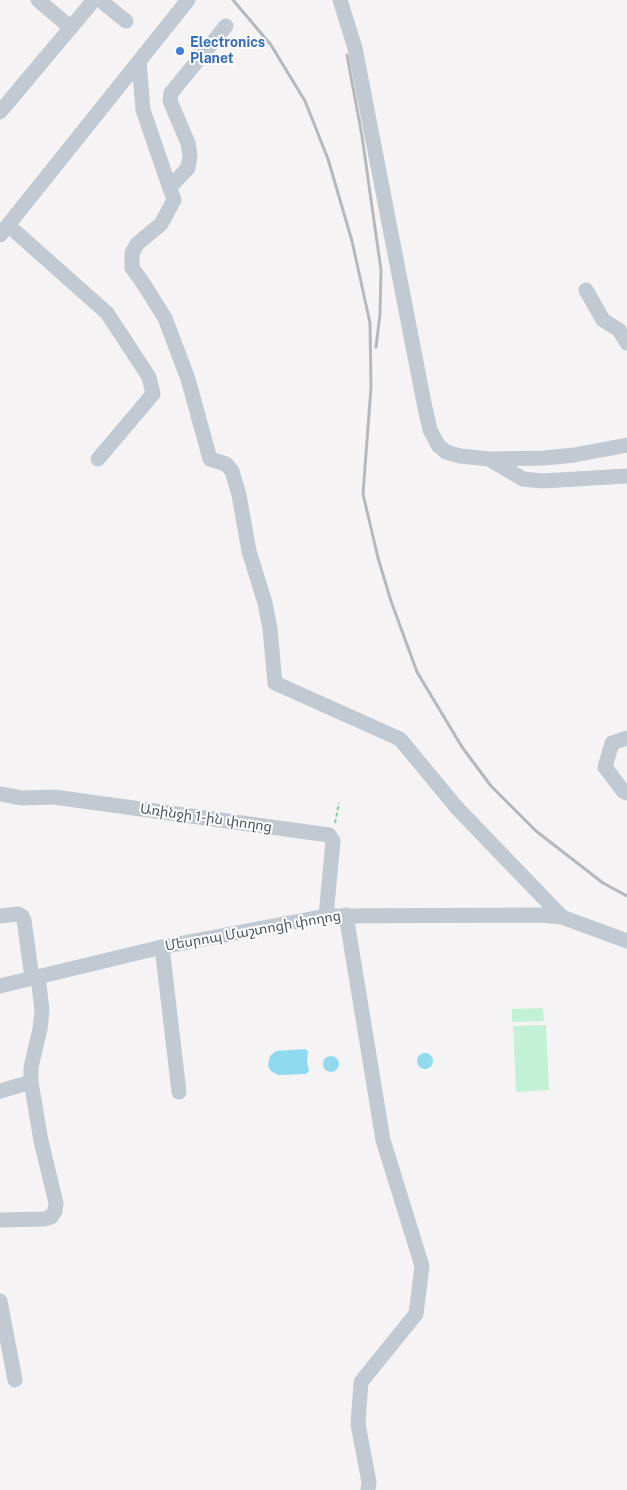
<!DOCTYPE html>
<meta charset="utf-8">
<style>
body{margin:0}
canvas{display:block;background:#f5f3f3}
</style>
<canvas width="627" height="1490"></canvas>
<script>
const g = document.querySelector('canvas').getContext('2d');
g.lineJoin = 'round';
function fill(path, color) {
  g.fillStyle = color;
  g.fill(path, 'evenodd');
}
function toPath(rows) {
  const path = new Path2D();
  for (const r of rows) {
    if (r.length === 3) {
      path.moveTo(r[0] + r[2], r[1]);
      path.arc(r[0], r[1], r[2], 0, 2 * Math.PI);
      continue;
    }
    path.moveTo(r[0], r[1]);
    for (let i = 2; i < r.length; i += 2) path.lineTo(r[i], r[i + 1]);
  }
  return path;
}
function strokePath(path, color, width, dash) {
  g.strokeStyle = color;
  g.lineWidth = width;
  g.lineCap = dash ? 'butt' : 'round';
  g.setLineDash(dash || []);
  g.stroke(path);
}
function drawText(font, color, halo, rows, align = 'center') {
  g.font = font + ' "Public Sans","Noto Sans Armenian",sans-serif';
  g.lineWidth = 4;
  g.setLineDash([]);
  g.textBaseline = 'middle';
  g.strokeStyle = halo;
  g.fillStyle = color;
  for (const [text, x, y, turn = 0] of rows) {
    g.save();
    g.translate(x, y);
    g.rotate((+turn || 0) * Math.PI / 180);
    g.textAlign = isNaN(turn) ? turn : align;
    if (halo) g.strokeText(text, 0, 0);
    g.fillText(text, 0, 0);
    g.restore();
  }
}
fill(toPath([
 [543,1008,544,1021,512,1022,512,1009],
 [546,1025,549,1090,516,1092,513,1026]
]), '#c3f1d5');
fill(toPath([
 [305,1049,308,1051,307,1062,309,1071,306,1074,278,1075,271,1071,269,1068,268,1064,270,1056,276,1051],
 [425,1061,8],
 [331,1064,8]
]), '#90daee');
strokePath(toPath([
 [335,823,339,803]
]), '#7ad0a6', 2, [4, 2.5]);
strokePath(toPath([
 [38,0,71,28],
 [102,0,106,5,126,21],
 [340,0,355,48,424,403,430,430,438,445,446,452,460,456,489,459,545,458,574,455,627,445],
 [139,61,143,110,174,200,161,224,137,244,132,253,132,268,141,280,165,318,188,379,210,459,226,464,232,471,239,495,249,551,265,603,270,629,275,683,400,739,457,808,562,917],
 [0,112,94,0],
 [170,187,188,168,190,155,188,143,170,101,171,93,226,26],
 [8,225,107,313,149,377,153,394,98,459],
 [0,235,188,0],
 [586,290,603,320,619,330,627,343],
 [489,459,523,479,542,481,627,476],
 [627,738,612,743,605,767,623,791,627,793],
 [0,794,22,798,54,797,329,835,333,841,326,916],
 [346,915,383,1140,422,1266,416,1314,361,1382,358,1424,369,1482,368,1490],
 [0,916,18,914,22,916,24,920,32,978],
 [162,947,179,1092],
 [0,986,162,947,326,916,540,915,562,917,627,941],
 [0,1091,31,1082,31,1067,40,1029,42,1010,38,977],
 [0,1220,44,1219,51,1217,55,1211,56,1203,41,1141,31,1082],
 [0,1301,15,1380]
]), '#c1cad2', 15);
strokePath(toPath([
 [233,0,271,45,305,101,328,159,352,241,370,323,371,387,363,494,378,558,391,601,417,672,462,747,491,786,536,831,603,883,627,896],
 [347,55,362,136,381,270,380,314,376,347]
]), '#b5b8bd', 3);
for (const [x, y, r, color] of [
 [180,51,5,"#3f7fe0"]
]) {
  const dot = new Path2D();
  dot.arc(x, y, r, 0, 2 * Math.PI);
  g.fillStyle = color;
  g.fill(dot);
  strokePath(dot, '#fff', 2);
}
drawText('bold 14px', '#366cbe', '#fff', [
 ["Electronics",190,43],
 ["Planet",190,59]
], 'left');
drawText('14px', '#4a5661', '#fff', [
 ["Առինջի 1-ին փողոց",206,818,8],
 ["Մեսրոպ Մաշտոցի փողոց",253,931,-10]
]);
</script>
